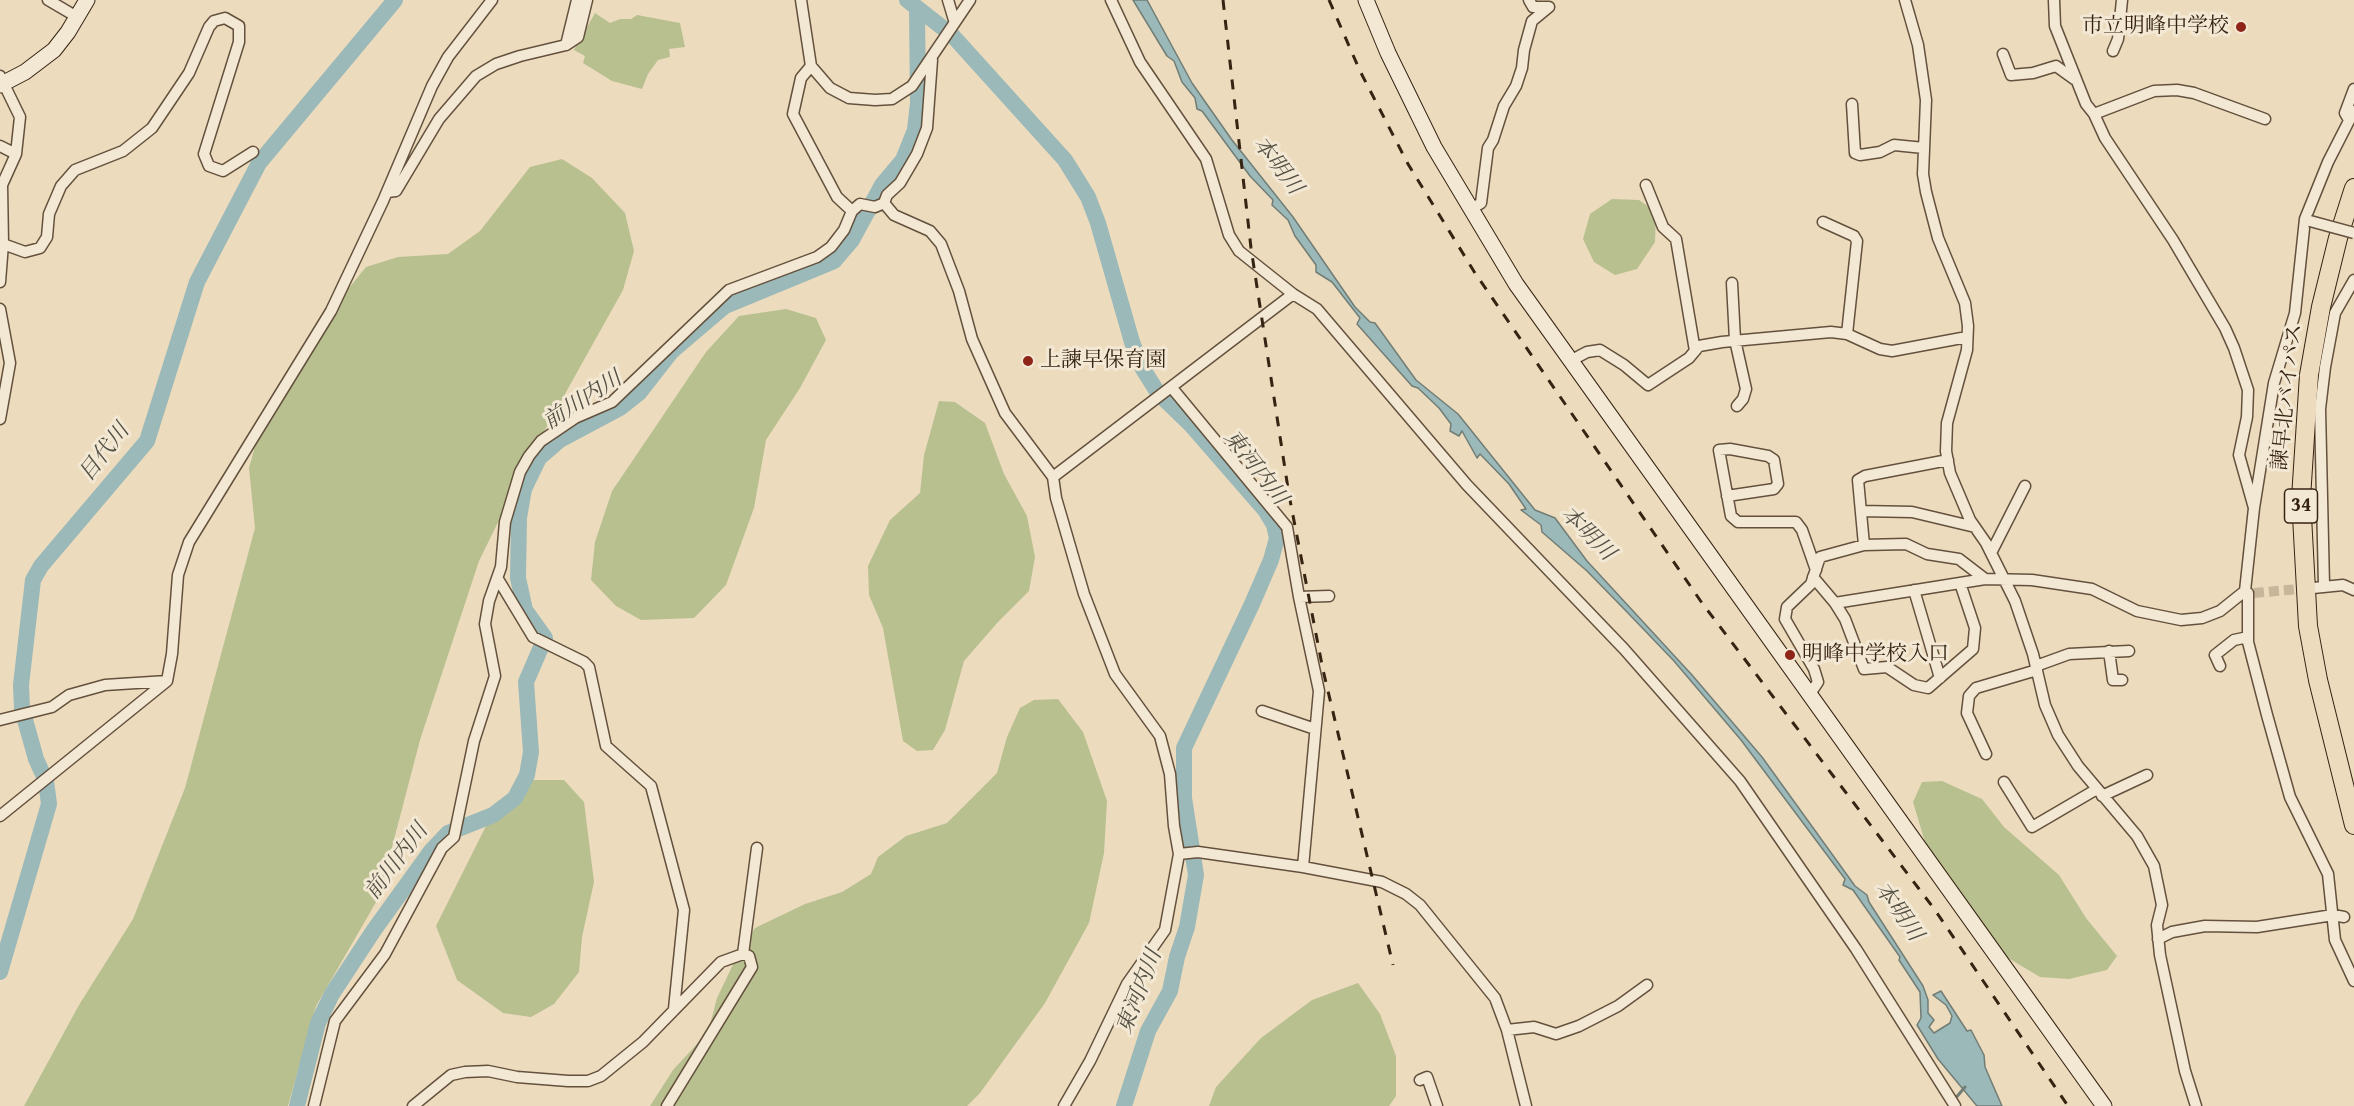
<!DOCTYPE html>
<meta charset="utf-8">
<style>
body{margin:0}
canvas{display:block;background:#ecdbbd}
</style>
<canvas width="2354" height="1106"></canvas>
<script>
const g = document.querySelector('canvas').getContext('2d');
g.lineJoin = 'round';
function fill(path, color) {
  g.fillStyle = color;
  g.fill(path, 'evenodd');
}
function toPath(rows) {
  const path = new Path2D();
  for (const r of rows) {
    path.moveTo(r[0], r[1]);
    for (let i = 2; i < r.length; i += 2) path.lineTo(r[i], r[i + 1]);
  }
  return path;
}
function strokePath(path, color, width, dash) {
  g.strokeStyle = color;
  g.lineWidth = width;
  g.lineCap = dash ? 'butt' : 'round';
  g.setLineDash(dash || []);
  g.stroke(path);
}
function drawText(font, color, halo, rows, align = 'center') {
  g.font = font + ' "Gentium Book Plus","Noto Serif JP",serif';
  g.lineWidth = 6;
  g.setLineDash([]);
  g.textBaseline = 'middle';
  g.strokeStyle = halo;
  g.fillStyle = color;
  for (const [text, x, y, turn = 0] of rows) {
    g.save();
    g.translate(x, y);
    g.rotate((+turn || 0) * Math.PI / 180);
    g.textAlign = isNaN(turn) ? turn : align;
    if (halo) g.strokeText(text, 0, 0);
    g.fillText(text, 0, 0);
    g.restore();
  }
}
fill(toPath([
 [595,13,610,23,620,19,631,19,637,15,680,23,685,47,669,49,670,57,658,60,648,74,642,89,612,81,583,63,585,56,574,50],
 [562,159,592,178,625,213,634,251,623,290,532,453,479,561,420,740,379,897,316,1006,288,1106,24,1106,79,1005,133,919,185,788,255,528,249,468,259,432,296,380,332,309,366,267,398,257,448,254,480,231,530,167],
 [1612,199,1639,200,1656,212,1655,242,1637,269,1615,275,1594,262,1583,239,1590,214],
 [786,309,816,318,826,340,800,388,766,440,754,508,726,585,694,618,641,620,616,606,591,580,595,542,612,491,706,352,739,316],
 [939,401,955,402,985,423,1004,474,1027,516,1035,557,1029,591,998,622,964,661,945,730,933,750,917,751,903,741,883,628,869,595,868,566,890,520,920,493,924,455],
 [1058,699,1083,732,1107,801,1104,853,1089,923,1045,1003,980,1093,967,1106,650,1106,673,1070,708,1032,717,998,739,952,755,928,805,904,842,892,871,874,878,857,906,836,947,823,997,773,1007,737,1020,708,1034,700],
 [529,780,564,780,584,802,594,882,582,937,579,972,554,1004,531,1017,503,1013,457,980,436,926,486,826],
 [1942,781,1982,799,2004,827,2059,875,2086,918,2117,956,2107,970,2069,979,2040,977,1998,952,1930,859,1913,802,1922,782],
 [1358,983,1380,1014,1396,1056,1396,1096,1389,1106,1209,1106,1216,1087,1261,1038,1312,1000]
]), '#b8c090');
const water = toPath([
 [1133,0,1147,0,1192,83,1232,140,1293,217,1355,307,1370,322,1375,323,1416,380,1458,414,1535,510,1555,518,1587,561,1692,675,1762,757,1855,886,1867,895,1869,902,1923,986,1928,1000,1928,1013,1934,1020,1929,1027,1934,1033,1950,1023,1952,1016,1946,1005,1933,995,1941,991,1967,1031,1971,1030,1984,1055,1985,1067,2002,1106,1977,1106,1938,1059,1917,1025,1921,1018,1920,992,1899,960,1900,957,1853,890,1843,885,1845,879,1741,740,1674,661,1628,613,1587,571,1542,532,1541,525,1521,510,1526,509,1509,484,1480,454,1477,458,1462,431,1459,436,1450,431,1451,424,1439,408,1418,388,1412,386,1357,324,1360,318,1332,282,1316,272,1316,265,1295,236,1288,220,1272,205,1273,200,1250,176,1202,111,1197,109,1195,98,1182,82,1174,61,1167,56,1133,0]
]);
fill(water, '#9ab9b8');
strokePath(water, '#727d76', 1.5);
strokePath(toPath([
 [1954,1100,1965,1087]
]), '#727d76', 3);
strokePath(toPath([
 [907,0,952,35,1065,160,1088,197,1098,223,1132,342,1143,369,1158,393,1191,425,1265,510,1274,525,1277,538,1271,560,1252,604,1184,748,1184,798,1196,875,1187,927,1177,957,1170,991,1148,1031,1124,1106],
 [0,972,49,804,46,781,36,759,22,709,21,685,33,580,41,566,147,441,197,282,259,163,395,0],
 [297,1106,318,1023,332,994,374,930,431,851,448,833,493,815,515,798,527,775,531,752,526,682,545,638,525,610,518,578,519,518,524,489,539,458,560,440,620,408,639,393,671,352,725,306,834,261,852,240,882,185,903,160,915,130,918,103,917,9]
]), '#9ab9b8', 16);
strokePath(toPath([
 [2254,593,2310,588]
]), '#c8b69b', 10, [10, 5]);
const street = toPath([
 [48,0,77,17],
 [801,0,811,66,830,88,849,98,875,100,892,99,912,86,970,0],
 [948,0,954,20],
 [1111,0,1140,62,1206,159,1229,235,1239,251,1293,294,1317,309,1467,485,1624,649,1740,781,1856,949,1955,1106],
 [1905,0,1918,45,1926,100,1923,174,1926,192,1938,238,1965,303,1968,326,1967,350,1947,423,1946,451,1950,473,1970,520,1986,543,2015,601,2033,654,2045,705,2058,735,2078,766,2137,836,2154,866,2162,905,2157,925,2160,955,2185,1071,2196,1106],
 [566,45,578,37,587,0],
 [2113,51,2118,39,2122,0],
 [2003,54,2011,75,2033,73,2056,66,2074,79],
 [811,66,801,78,793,114,837,197,852,211],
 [0,76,20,117,16,154,2,185,3,244,0,282],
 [1852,104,1855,153,1860,155,1880,152,1894,145,1924,148],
 [2094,114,2154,91,2177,90,2194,93,2265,119],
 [2349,120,2345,113,2354,89],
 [0,146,16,154],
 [1646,185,1663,227,1676,239,1695,351],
 [387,192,396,191,439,119,476,76,496,64,520,56,566,45,577,0],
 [884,203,894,215,930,231,941,244,959,291,972,339,1005,413,1053,477,1056,498,1084,594,1115,674,1160,736,1170,774,1174,826,1179,854,1165,930,1127,984,1090,1061,1064,1106],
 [884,203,887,195,900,183,917,154,927,128,932,60],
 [1470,210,1481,203,1488,148,1493,140,1504,106,1516,86,1522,68,1524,50,1532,21,1549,7,1533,7,1529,0],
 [1823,222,1854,236,1857,241,1847,334],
 [3,244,25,252,40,248,47,237,49,214,61,186,75,170,123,151,152,128,189,73,209,27,214,21,225,18,239,26,239,42,204,154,209,166,223,171,253,152],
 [1732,283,1735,340,1746,389,1743,399,1737,406],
 [0,309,10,363,0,419],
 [1570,361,1587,352,1600,350,1624,365,1648,385,1689,358,1699,346,1722,342,1831,332,1847,334,1880,349,1892,351,1967,337],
 [1172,388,1287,527,1299,597],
 [1053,477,1293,294],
 [1727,496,1774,489,1778,484,1774,460,1768,456,1730,449,1719,450,1731,516,1738,522,1796,522,1802,530,1816,570],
 [2254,508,2274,383,2295,313,2305,219,2328,162,2354,111],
 [1861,511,1912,512,1975,527],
 [1864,545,1858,480,1865,476,1948,460],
 [1991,553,2025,486],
 [1813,577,1835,603,1985,579],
 [498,579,533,637,584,662,589,667,606,746,651,786,684,910,674,1009],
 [2324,586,2320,409,2325,367,2335,313,2354,280],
 [2313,588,2343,585,2354,590],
 [1914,590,1940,678],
 [2248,593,2248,642,2267,715,2290,797,2328,874,2335,940,2354,981],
 [1835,603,1845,619,1864,669,1887,667,1914,685,1928,688,1973,649,1975,628,1960,583],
 [2109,651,2113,680,2122,680],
 [2036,666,2069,654,2129,651],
 [2220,666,2215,655,2234,640,2248,637],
 [1810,694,1818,682,1814,669,1785,619,1787,607,1811,584,1820,557,1864,545,1906,544,1927,554,1959,559,1985,579,2032,580,2092,589,2137,611,2181,620,2202,618,2220,611,2245,591,2254,508,2239,455,2247,417,2248,390,2234,348,2225,328,2173,240,2105,138,2094,114,2086,104,2055,26,2054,0],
 [1262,711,1315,729],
 [0,720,52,707,69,695,105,685,167,681],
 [1986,754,1967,713,1969,696,1976,688,2037,670],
 [2004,782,2032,827,2097,789],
 [2102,796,2147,775],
 [0,816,167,681,172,654,178,575,189,542,331,311,383,201,432,86,448,57,492,0],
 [1179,854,1198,852,1303,867,1382,882,1406,894,1420,905,1495,998,1507,1030,1526,1106],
 [1303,867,1319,691,1299,597,1329,596],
 [2158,939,2172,932,2205,926,2257,927,2333,915,2344,917],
 [743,954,757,848],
 [1507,1030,1534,1027,1556,1034,1579,1026,1618,1006,1647,985],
 [1420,1080,1427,1077,1437,1106],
 [314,1106,335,1021,385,954,442,848,454,837,474,741,495,676,485,624,489,601,501,567,505,522,520,472,529,456,541,441,575,418,612,402,729,290,817,257,831,247,844,230,852,211,860,204,875,207,884,203],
 [413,1106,451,1075,465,1072,488,1071,517,1077,568,1081,588,1081,601,1076,643,1042,721,962,743,954],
 [667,1106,752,967,749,956,743,954]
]);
const secondary = toPath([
 [1366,0,1388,53,1434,147,1516,284,2104,1106],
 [0,85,25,72,54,50,68,32,87,0]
]);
const highway = toPath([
 [2354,188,2338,238,2321,307,2309,375,2301,498,2308,626,2318,680,2354,825]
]);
strokePath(street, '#64513d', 13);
strokePath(secondary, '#362312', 17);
strokePath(highway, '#362312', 20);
strokePath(street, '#f3e8d4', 10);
strokePath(secondary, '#f3e8d4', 15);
strokePath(highway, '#ecdbbd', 18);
strokePath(toPath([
 [1223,0,1251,248,1289,495,1323,670,1393,965],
 [1329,0,1360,71,1408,164,1475,273,1702,603,1935,910,2068,1106]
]), '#362312', 3, [10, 10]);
const streetBridge = toPath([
 [2310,221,2354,233]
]);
strokePath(streetBridge, '#64513d', 13, []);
strokePath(streetBridge, '#f3e8d4', 10);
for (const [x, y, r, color] of [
 [2241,27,6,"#8f2418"],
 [1028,361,6,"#8f2418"],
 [1790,655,6,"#8f2418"]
]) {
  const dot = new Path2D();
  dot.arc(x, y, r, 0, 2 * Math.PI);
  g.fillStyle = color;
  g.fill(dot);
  strokePath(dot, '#f3e8d4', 2);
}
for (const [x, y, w] of [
 [2301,506,33]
]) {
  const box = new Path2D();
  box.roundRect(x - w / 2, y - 17, w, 34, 4.5);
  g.fillStyle = '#f3e8d4';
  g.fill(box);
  strokePath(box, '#362312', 1.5);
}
drawText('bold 20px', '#362312', null, [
 ["34",2301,506]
]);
drawText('21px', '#362312', '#f3e8d4', [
 ["市立明峰中学校",2229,27,"right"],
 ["上諫早保育園",1040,361],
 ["明峰中学校入口",1802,655]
], 'left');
drawText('21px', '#362312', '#f3e8d4', [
 ["諫早北バイパス",2288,397,-84]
]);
drawText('italic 22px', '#545044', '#f3e8d4', [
 ["本明川",1277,166,53],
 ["前川内川",583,401,-33],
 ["目代川",105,453,-52],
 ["東河内川",1255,468,52],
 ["本明川",1587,534,45],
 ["前川内川",397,862,-53],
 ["本明川",1898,912,55],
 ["東河内川",1140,992,-69]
]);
</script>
